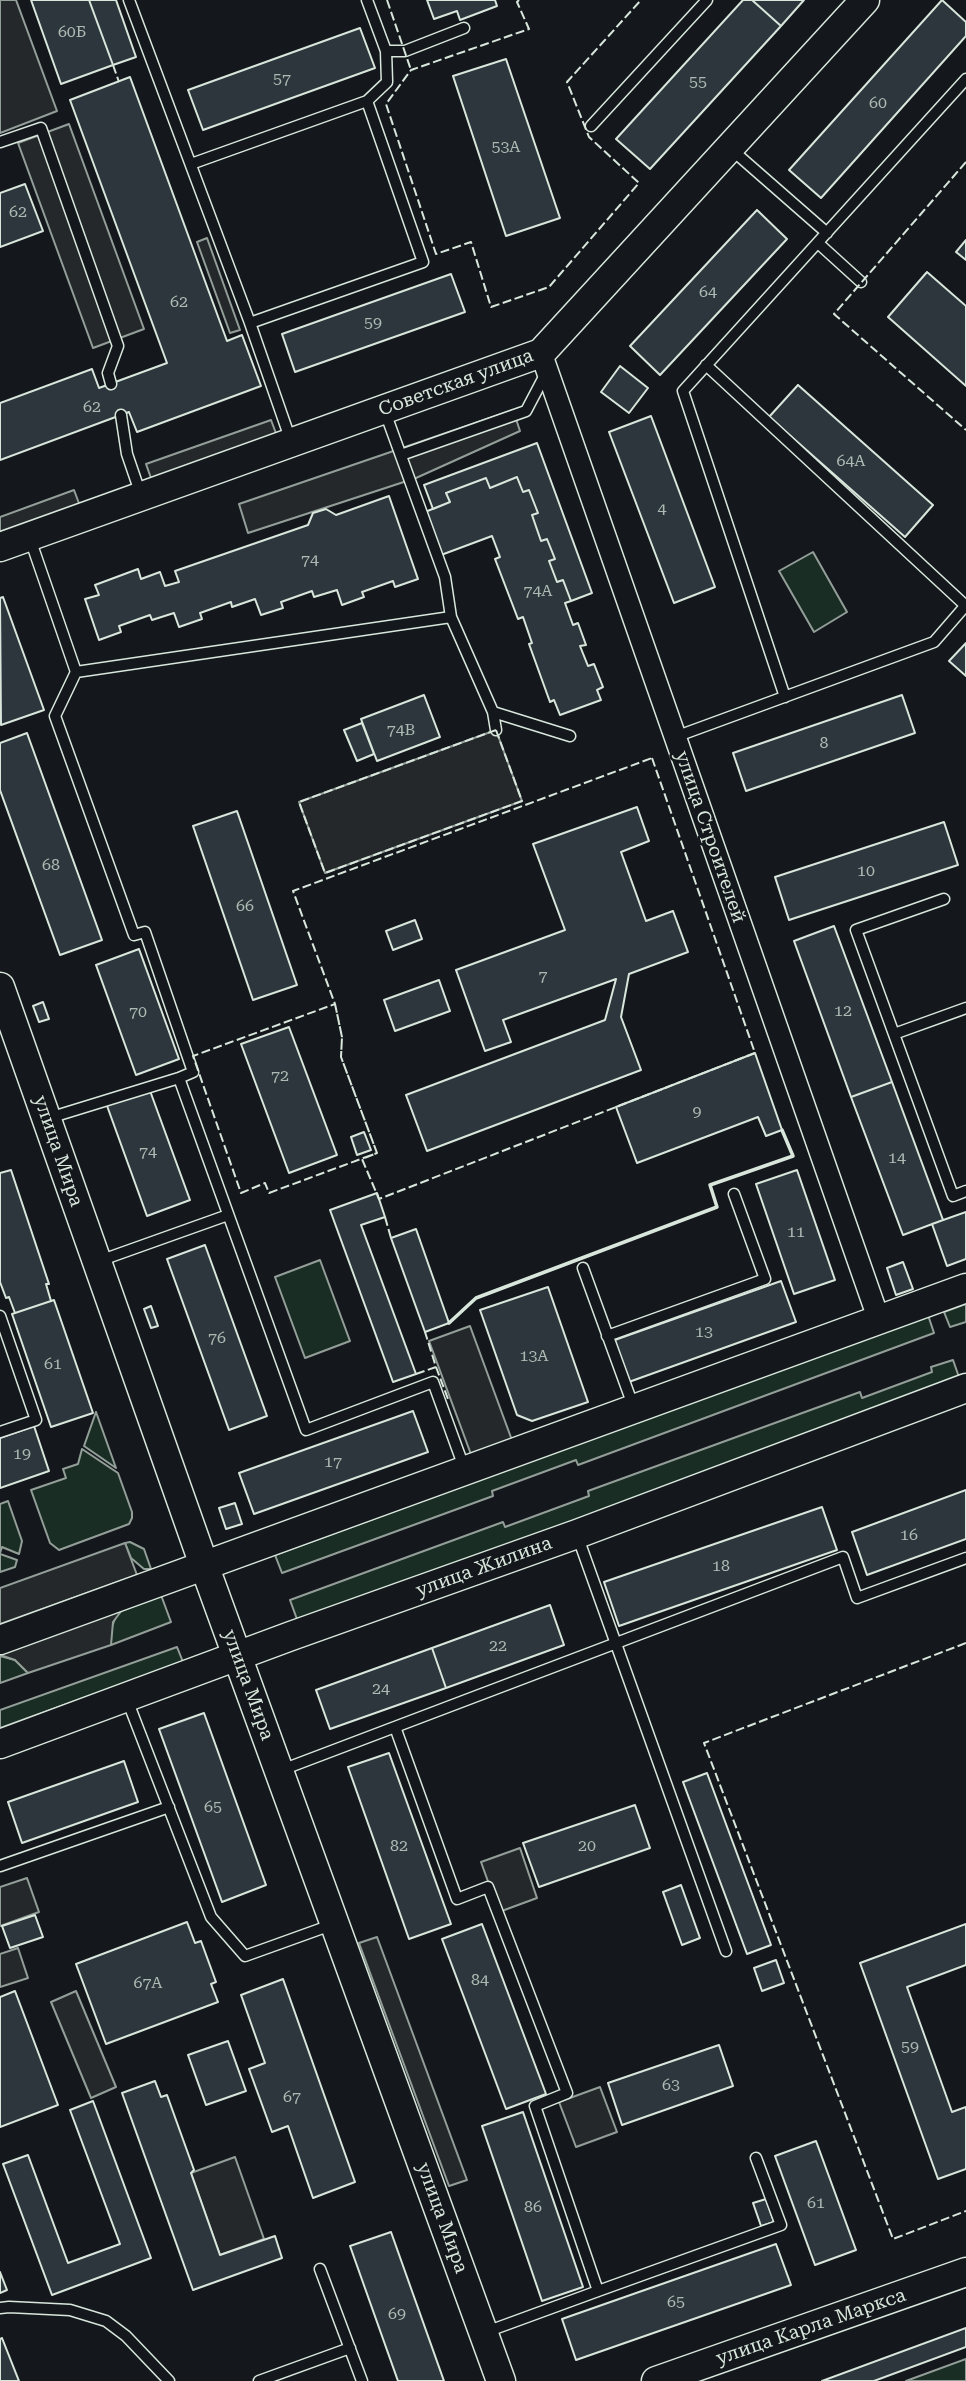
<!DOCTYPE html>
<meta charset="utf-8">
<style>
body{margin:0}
canvas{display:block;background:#14181c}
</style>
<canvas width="966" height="2381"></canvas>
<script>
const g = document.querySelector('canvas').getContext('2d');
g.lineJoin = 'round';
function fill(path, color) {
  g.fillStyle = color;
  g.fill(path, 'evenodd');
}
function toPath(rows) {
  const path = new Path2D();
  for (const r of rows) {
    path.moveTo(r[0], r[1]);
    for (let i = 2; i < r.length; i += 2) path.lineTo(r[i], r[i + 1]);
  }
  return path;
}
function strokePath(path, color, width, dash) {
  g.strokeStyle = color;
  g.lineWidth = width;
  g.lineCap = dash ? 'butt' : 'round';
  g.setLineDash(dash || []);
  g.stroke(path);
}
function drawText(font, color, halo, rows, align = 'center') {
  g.font = font + ' "Roboto Serif",serif';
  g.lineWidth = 5;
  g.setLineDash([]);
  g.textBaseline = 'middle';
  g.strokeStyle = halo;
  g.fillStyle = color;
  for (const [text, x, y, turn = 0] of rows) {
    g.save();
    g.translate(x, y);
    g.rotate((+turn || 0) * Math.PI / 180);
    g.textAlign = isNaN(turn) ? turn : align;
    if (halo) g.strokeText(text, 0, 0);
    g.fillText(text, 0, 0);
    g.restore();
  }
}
const green = toPath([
 [813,552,847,612,814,632,779,571,813,552],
 [320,1260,350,1341,305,1358,275,1277,320,1260],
 [966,1304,966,1322,950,1327,944,1312,966,1304],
 [928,1315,934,1333,578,1465,576,1460,492,1491,493,1496,282,1573,275,1555,928,1315],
 [953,1360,960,1380,298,1622,290,1600,503,1522,505,1527,589,1496,588,1491,860,1392,862,1398,932,1372,931,1367,953,1360],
 [96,1412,116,1468,84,1446,96,1412],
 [82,1449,118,1473,132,1512,132,1518,129,1524,59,1550,50,1543,31,1490,66,1478,63,1469,78,1464,82,1449],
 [8,1501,22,1541,19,1554,2,1547,0,1553,0,1504,8,1501],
 [130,1542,144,1549,151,1569,144,1569,131,1558,125,1543,130,1542],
 [0,1554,17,1560,15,1567,0,1572,0,1554],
 [161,1595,171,1622,111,1645,110,1632,116,1616,122,1610,161,1595],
 [177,1647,183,1662,0,1728,0,1710,177,1647],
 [0,1656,15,1660,28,1673,0,1683,0,1656],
 [966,2359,966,2381,906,2381,966,2359]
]);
fill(green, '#1a2d24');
strokePath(green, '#939e99', 2);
const parking = toPath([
 [0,0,16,0,57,111,0,133,0,0],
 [69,124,144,329,93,348,18,143,69,124],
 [207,238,240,330,230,333,197,242,207,238],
 [513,410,520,431,416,478,248,533,239,504,513,410],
 [271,420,277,436,152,481,146,464,271,420],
 [74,490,80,506,0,535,0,517,74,490],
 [496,730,522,801,325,873,299,802,496,730],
 [470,1326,513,1443,472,1457,429,1341,470,1326],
 [125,1543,137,1575,0,1624,0,1588,125,1543],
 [122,1610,113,1622,111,1645,28,1673,15,1660,0,1655,0,1652,122,1610],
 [520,1848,537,1898,499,1912,481,1862,520,1848],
 [27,1878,39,1912,0,1926,0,1887,27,1878],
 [377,1937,467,2180,449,2186,359,1943,377,1937],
 [18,1948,28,1978,0,1987,0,1954,18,1948],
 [76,1991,116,2087,91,2098,51,2002,76,1991],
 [600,2087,617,2132,576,2147,559,2102,600,2087],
 [235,2157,264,2239,220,2255,191,2173,235,2157]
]);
fill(parking, '#24282b');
strokePath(parking, '#939e99', 2);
const building = toPath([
 [31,0,89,0,113,65,61,84,31,0],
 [89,0,116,0,136,57,113,65,89,0],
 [427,0,495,0,497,6,460,20,457,11,434,19,427,0],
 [743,0,752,0,781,26,650,169,616,139,743,0],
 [752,0,804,0,781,26,752,0],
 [942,0,966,22,966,36,821,198,789,170,942,0],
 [360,28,375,68,203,130,188,90,360,28],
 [506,59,560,218,506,236,453,76,506,59],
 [130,77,227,341,242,335,261,386,137,432,129,412,0,460,0,403,92,369,99,388,167,363,70,100,130,77],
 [25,184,43,231,0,247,0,193,25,184],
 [757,210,787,239,660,375,630,346,757,210],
 [966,240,966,260,956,252,966,240],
 [927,272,966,306,966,386,888,317,927,272],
 [451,274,465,312,295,372,282,334,451,274],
 [620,366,648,388,629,413,601,392,620,366],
 [798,385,933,505,905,537,769,417,798,385],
 [651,416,715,587,674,603,609,432,651,416],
 [537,443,592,593,571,601,563,580,557,582,549,561,555,559,547,539,541,541,532,515,538,513,529,490,523,492,517,477,490,488,486,478,446,493,450,502,433,509,424,485,537,443],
 [517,477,523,492,529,490,538,513,532,515,541,541,547,539,555,559,549,561,557,582,563,580,571,601,565,603,573,625,578,623,586,645,580,646,588,666,594,664,603,687,597,690,601,700,560,715,554,700,550,702,529,644,532,643,523,617,518,619,495,559,500,557,492,536,441,555,425,512,450,502,446,493,486,478,490,488,517,477],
 [389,496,418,579,395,587,393,581,362,592,364,597,342,605,337,590,314,597,312,591,281,602,283,608,261,615,255,599,232,607,231,602,200,613,202,619,179,627,174,613,152,620,150,615,119,626,121,632,99,640,85,599,99,595,95,585,138,569,141,579,160,572,165,586,179,582,175,571,308,525,313,513,326,509,336,515,389,496],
 [3,597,44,710,1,725,0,598,3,597],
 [966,643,966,676,949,661,966,643],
 [424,695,440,737,377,761,361,719,424,695],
 [902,695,915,733,746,791,733,753,902,695],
 [362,723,374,754,357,761,344,730,362,723],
 [27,733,102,940,60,955,0,790,0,743,27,733],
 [637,807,649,841,621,852,646,921,673,911,688,952,629,974,621,1017,641,1070,427,1151,406,1095,605,1020,616,979,503,1020,511,1042,485,1051,456,970,565,930,533,844,637,807],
 [237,811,297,985,253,1000,193,826,237,811],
 [944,822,958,865,789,920,775,877,944,822],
 [415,920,422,939,393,950,386,931,415,920],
 [834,926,892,1082,851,1097,794,941,834,926],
 [139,949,179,1059,136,1075,96,965,139,949],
 [439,980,450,1011,395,1031,384,1000,439,980],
 [43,1002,49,1019,39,1022,33,1006,43,1002],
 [289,1027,337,1155,289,1173,241,1044,289,1027],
 [755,1053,782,1130,766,1136,758,1117,637,1163,616,1107,755,1053],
 [892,1082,943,1220,903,1235,851,1097,892,1082],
 [149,1088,190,1200,147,1216,106,1103,149,1088],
 [364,1132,371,1150,357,1155,351,1137,364,1132],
 [11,1170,49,1284,46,1284,51,1301,15,1313,9,1297,6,1298,0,1282,0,1173,11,1170],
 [797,1170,835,1280,794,1294,756,1184,797,1170],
 [377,1193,385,1217,361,1225,416,1374,393,1382,330,1210,377,1193],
 [966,1212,966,1259,947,1266,932,1224,966,1212],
 [416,1229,449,1323,425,1332,391,1238,416,1229],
 [205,1245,267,1416,229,1430,167,1259,205,1245],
 [903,1262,913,1289,896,1295,887,1268,903,1262],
 [781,1281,796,1322,626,1383,612,1341,781,1281],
 [548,1287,588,1402,532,1421,517,1415,480,1310,548,1287],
 [54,1300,93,1413,51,1427,12,1314,54,1300],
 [151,1306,158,1326,151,1328,144,1309,151,1306],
 [413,1411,428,1452,254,1514,239,1473,413,1411],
 [34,1426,49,1471,0,1488,0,1438,34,1426],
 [966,1490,966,1539,867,1575,852,1532,966,1490],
 [235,1503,242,1524,226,1529,219,1508,235,1503],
 [822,1507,837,1550,619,1626,604,1582,822,1507],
 [550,1605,564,1645,446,1688,432,1648,550,1605],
 [432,1648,446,1688,330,1729,316,1690,432,1648],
 [204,1713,266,1885,222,1902,159,1729,204,1713],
 [389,1753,451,1924,409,1939,348,1767,389,1753],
 [124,1761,138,1802,22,1843,8,1802,124,1761],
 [707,1773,771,1945,747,1954,683,1782,707,1773],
 [635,1805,650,1848,539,1887,523,1843,635,1805],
 [681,1885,700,1938,682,1945,663,1892,681,1885],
 [35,1915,43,1937,10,1948,2,1926,35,1915],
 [187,1922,195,1943,201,1941,216,1982,211,1984,218,2002,106,2044,76,1964,187,1922],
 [482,1924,546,2094,506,2109,442,1939,482,1924],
 [966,1924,966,1965,907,1987,952,2112,966,2107,966,2169,938,2179,860,1963,966,1924],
 [776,1960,784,1983,762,1991,754,1968,776,1960],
 [283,1979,355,2182,313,2198,288,2126,272,2132,249,2069,265,2063,241,1995,283,1979],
 [15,1991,58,2105,0,2127,0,1997,15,1991],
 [228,2041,246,2091,206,2105,188,2055,228,2041],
 [719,2045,733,2086,622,2125,608,2083,719,2045],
 [155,2081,161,2097,167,2095,194,2170,191,2173,220,2255,275,2236,282,2258,193,2290,122,2093,155,2081],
 [93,2101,151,2258,52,2295,3,2164,28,2155,68,2263,120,2244,70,2110,93,2101],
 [523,2112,583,2287,542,2301,482,2126,523,2112],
 [816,2141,856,2250,815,2265,775,2156,816,2141],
 [766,2199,774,2222,761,2226,753,2203,766,2199],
 [391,2232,444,2381,398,2381,350,2246,391,2232],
 [776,2244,791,2285,576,2360,562,2319,776,2244],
 [0,2272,7,2290,0,2293,0,2272],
 [966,2328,966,2347,874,2381,822,2381,966,2328],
 [2,2338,19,2381,0,2381,0,2339,2,2338]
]);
fill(building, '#2c363c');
strokePath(building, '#d8e6dc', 2);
const service = toPath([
 [129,0,250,323,291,441],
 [386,51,405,51,464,28],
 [591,126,707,0],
 [0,142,41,128,118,346,108,373,111,384],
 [731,149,827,233],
 [191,164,367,101,387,82,386,51,367,0],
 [818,243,861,282],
 [250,323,423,262,367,101],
 [706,365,966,606],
 [385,412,445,577,451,617,493,712,570,736],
 [121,415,127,454,141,495],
 [401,455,526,411,546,373],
 [29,536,76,672,451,617],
 [76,672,55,716,134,935,145,932,193,1072,179,1078,306,1430,433,1382,465,1470],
 [785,697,683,391,966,79],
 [493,712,496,730],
 [675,737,934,642,966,605],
 [944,899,856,930,953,1196,966,1191],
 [894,1034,966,1008],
 [49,1118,179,1078],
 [99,1261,228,1215],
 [583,1268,634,1408],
 [0,1316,36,1420,0,1432],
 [607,1336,765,1279,734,1194],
 [577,1535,726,1951],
 [126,1697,211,1917,245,1956,334,1924],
 [395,1727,457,1899,488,1887,567,2093,535,2106,598,2291,781,2225,756,2158],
 [279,1771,843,1557,857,1598,966,1558],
 [0,1866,169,1807],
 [320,2269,362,2381],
 [0,2308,9,2307,70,2310,106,2321,126,2336,169,2381],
 [486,2332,598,2291],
 [259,2381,350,2348]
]);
const minor = toPath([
 [541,353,879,1320]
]);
const secondary = toPath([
 [0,547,541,353,865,0],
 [0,987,204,1565,501,2381],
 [0,1640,966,1288],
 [0,1744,291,1636,577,1534,966,1388],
 [656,2381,966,2272]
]);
strokePath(service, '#d8e6dc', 13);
strokePath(minor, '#d8e6dc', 24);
strokePath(secondary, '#d8e6dc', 31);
strokePath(service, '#14181c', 10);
strokePath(minor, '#14181c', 21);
strokePath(secondary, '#14181c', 28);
strokePath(toPath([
 [387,0,411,70,414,69],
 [519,0,517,2,529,29,411,70,386,104,436,254,471,242,491,307,549,287,639,183,589,137,567,82,641,0],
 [113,65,119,82],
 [966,162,834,314,966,430],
 [496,730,522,801,325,873,299,802,496,730],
 [652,758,755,1053,379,1199,362,1159,377,1153,341,1057,342,1037,335,1004,293,891,652,758],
 [335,1004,342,1037,341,1057,377,1153,269,1193,265,1183,241,1193,193,1056,335,1004],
 [385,1217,391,1238],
 [436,1367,448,1399],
 [416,1374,436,1367,425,1332],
 [966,1643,704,1743,893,2239,966,2211]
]), '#d8e6dc', 2, [9, 3.5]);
strokePath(toPath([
 [449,1323,476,1298,717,1207,710,1185,793,1156,782,1130]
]), '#d8e6dc', 3.5);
drawText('16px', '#adbab4', null, [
 ["60Б",72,32],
 ["57",282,79],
 ["55",698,82],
 ["60",878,103],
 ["53А",506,147],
 ["62",18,212],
 ["64",708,292],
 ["62",179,302],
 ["59",373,323],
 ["62",92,407],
 ["64А",851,461],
 ["4",662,509],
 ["74",310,560],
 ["74А",538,591],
 ["74В",401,730],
 ["8",824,743],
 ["68",51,865],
 ["10",866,871],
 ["66",245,906],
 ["7",543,976],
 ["12",843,1011],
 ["70",138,1012],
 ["72",280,1076],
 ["9",697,1112],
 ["74",148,1152],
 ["14",897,1158],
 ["11",796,1232],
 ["13",704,1332],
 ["76",217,1338],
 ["13А",534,1356],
 ["61",53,1364],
 ["19",22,1454],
 ["17",333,1462],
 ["16",909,1535],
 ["18",721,1566],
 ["22",498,1646],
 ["24",381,1689],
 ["65",213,1807],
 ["82",399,1846],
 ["20",587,1846],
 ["84",480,1980],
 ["67А",148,1983],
 ["59",910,2047],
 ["63",671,2085],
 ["67",292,2097],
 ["61",816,2203],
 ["86",533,2207],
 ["65",676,2302],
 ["69",397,2314]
]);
drawText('19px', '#d8e6dc', '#14181c', [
 ["Советская улица",456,383,-20],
 ["улица Строителей",710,837,71],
 ["улица Мира",58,1151,71],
 ["улица Жилина",484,1567,-20],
 ["улица Мира",248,1685,70],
 ["улица Мира",442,2218,70],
 ["улица Карла Маркса",811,2327,-19]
]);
</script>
